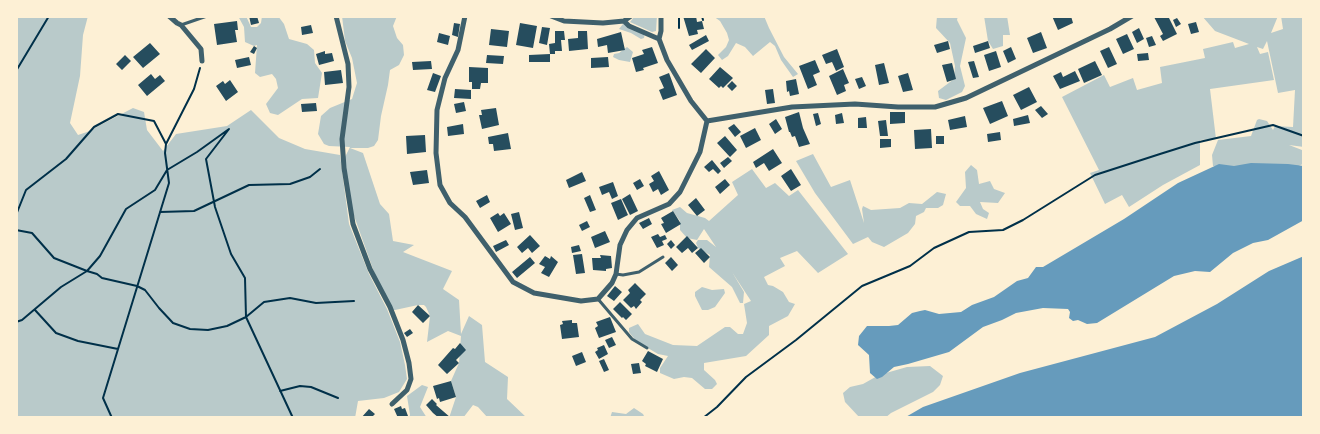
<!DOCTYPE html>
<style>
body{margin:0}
#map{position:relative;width:1320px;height:434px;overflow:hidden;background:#fdf0d5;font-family:"Open Sans",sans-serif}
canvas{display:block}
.frame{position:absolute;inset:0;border:18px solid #fdf0d5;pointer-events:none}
</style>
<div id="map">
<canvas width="1320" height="434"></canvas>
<div class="frame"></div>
</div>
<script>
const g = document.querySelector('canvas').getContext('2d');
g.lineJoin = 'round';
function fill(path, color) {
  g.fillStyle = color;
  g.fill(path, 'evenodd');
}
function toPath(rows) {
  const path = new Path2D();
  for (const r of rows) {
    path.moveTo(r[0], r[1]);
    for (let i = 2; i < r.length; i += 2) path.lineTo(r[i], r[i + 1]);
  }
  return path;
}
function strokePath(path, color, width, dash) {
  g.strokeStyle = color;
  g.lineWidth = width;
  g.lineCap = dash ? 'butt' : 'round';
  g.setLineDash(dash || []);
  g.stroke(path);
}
fill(toPath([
 [16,16,88,16,83,35,80,76,70,123,78,135,87,132,133,108,144,112,147,130,163,151,176,134,227,126,251,110,279,138,305,149,340,155,349,224,369,274,387,309,400,342,405,365,407,379,399,392,384,398,358,401,355,418,16,418],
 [238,16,246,16,251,27,257,27,261,23,262,16,278,16,284,24,289,39,307,44,314,50,315,63,322,73,318,98,302,99,278,115,270,113,266,104,278,88,276,79,272,74,260,77,255,73,257,45,254,46,245,42,244,27],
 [342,16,397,16,393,26,397,38,403,45,404,55,399,65,390,70,388,85,381,116,378,140,374,146,368,148,350,148,363,153,380,204,389,214,393,241,414,245,403,252,452,271,443,289,459,300,461,334,469,316,482,325,485,362,508,377,507,399,527,418,488,418,478,407,473,405,463,418,449,418,456,397,451,381,459,363,461,336,448,331,427,342,430,316,426,307,424,305,418,305,395,310,392,310,384,300,353,213,343,161,350,147,329,146,324,144,318,134,321,116,330,108,352,99,357,83,352,58,345,41],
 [635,16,657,16,656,31,652,32,630,22],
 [713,16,764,16,769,28,784,57,798,74,793,77,781,60,775,46,770,42,753,56,745,47,736,43,728,56,722,60,718,55,726,47,729,40,727,33,720,21],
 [937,16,958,16,957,20,966,38,960,66,965,86,962,92,946,100,939,98,938,91,954,79,955,66,950,43,936,28],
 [984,16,1007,16,1010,35,1003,35,1003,46,993,49,988,41],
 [1202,16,1278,16,1271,33,1283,29,1281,16,1304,16,1304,147,1289,145,1302,150,1303,164,1296,167,1230,168,1213,166,1212,155,1218,140,1251,136,1257,120,1259,119,1267,121,1273,130,1275,126,1293,127,1295,90,1278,93,1267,41,1263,49,1257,47,1260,54,1268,52,1274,80,1210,89,1216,139,1200,140,1200,165,1163,185,1129,207,1122,195,1105,204,1090,173,1099,170,1062,97,1104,75,1110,87,1133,78,1137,90,1162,83,1160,67,1205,58,1203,49,1233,42,1235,48,1249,44,1215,31],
 [623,24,630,24,645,32,644,38,641,39,631,33,619,29],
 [627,47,633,52,630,62,619,60,613,57,614,54,619,53],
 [813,154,831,187,850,180,864,223,862,209,863,206,871,210,900,208,909,203,922,204,937,192,946,194,943,205,938,208,926,208,924,212,916,216,915,224,908,233,884,247,872,242,868,237,853,244,815,193,796,161],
 [971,165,977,170,979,184,990,181,994,189,1005,193,998,203,980,202,983,209,989,213,987,219,976,214,970,206,960,206,956,202,966,188,965,172],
 [752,169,766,188,775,183,789,196,798,190,848,254,818,273,797,251,780,258,785,266,764,277,768,285,773,286,783,292,789,302,795,304,788,316,769,326,769,335,746,356,704,363,704,370,715,380,717,384,712,389,705,389,692,378,684,377,674,379,660,373,660,368,668,356,658,354,636,341,629,332,629,328,638,324,645,334,673,345,697,346,725,327,730,327,738,334,743,334,747,323,744,304,751,301,732,272,744,292,743,303,740,303,732,287,709,267,710,255,698,248,696,243,698,240,707,240,716,247,704,229,697,240,687,238,680,230,680,221,672,210,680,207,687,213,705,218,709,221,738,195,732,182],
 [702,287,712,290,724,289,725,293,715,307,708,310,702,310,695,296,695,292],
 [930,366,943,376,940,385,933,392,891,413,885,418,860,418,845,402,843,393,850,387,863,384,879,375,907,367],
 [422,385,428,387,420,407,427,418,409,418,410,415,407,396],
 [634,408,643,414,645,418,610,418,612,412,626,414]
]), '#b9caca');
fill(toPath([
 [1251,163,1288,164,1304,166,1304,220,1268,240,1253,243,1233,253,1210,272,1195,271,1174,276,1097,323,1087,324,1078,320,1073,321,1069,318,1070,312,1068,309,1043,308,1016,313,1002,320,983,327,949,352,908,364,894,367,882,377,877,379,870,373,869,355,858,345,859,336,867,326,889,326,898,325,912,313,920,311,925,310,939,314,961,312,972,305,994,297,1017,281,1028,278,1036,267,1043,267,1124,219,1178,183,1219,164,1234,166],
 [1304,256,1304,418,904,418,923,407,1020,373,1155,337,1217,304,1269,271]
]), '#669bbc');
fill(toPath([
 [249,16,257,16,259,23,251,25],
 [683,16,696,16,697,22,702,21,704,29,697,30,698,34,689,36],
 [1052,16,1071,16,1073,23,1058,30],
 [1156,16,1168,16,1177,34,1163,41,1160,36,1163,34,1154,17],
 [1177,18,1181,24,1176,27,1173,20],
 [237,21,238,30,235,30,237,42,217,45,214,24],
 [1196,22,1199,32,1191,34,1188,24],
 [454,23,460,24,458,37,452,35],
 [520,23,537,26,533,48,516,45],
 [311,25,313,33,302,35,301,27],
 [542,27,550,28,547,45,539,43],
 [1139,28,1144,39,1137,43,1132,32],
 [491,29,509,31,507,47,489,45],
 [555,31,564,31,565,40,561,40,562,51,555,51,555,54,550,54,549,44,555,43],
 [578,31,587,31,588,49,569,51,568,39,578,38],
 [621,32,625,50,608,53,607,45,598,47,597,39],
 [1041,32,1047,48,1033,53,1027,38],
 [439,33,450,36,448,45,437,42],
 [1127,34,1134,49,1123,54,1116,39],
 [706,35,709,41,692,50,689,45],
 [1152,36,1156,45,1149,47,1146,38],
 [948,41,950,49,937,53,934,45],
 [988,41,990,48,975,53,973,46],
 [150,43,160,54,143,68,133,57],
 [254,46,257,48,254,54,250,52],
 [652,47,658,63,643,68,644,70,636,72,632,58,644,54,642,50],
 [1011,47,1016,59,1008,63,1003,51],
 [1109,47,1117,64,1108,68,1100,51],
 [706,49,715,58,701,73,691,64],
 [837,49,844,67,836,71,832,62,826,64,822,55],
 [325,51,325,54,332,53,334,61,319,65,316,54],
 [996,51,1001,67,989,71,984,55],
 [1148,53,1149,60,1138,61,1137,54],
 [550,54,550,62,529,62,529,55],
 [125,55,131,61,122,70,116,64],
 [487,55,504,56,503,64,486,63],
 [249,57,251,65,237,68,235,60],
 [608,57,609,67,591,68,591,58],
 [815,60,820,72,813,75,817,85,808,89,799,66],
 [431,61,432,69,413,70,412,62],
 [974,61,979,77,973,78,968,62],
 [1095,61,1102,75,1084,83,1078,69],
 [884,63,889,83,879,85,875,65],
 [952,63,956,79,947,82,942,65],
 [469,67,488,68,488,83,481,83,480,89,472,89,472,82,469,82],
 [720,67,733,78,723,88,721,86,719,88,709,79],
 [843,69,849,83,844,85,846,91,837,95,829,76],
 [341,70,343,83,325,85,324,72],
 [1075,71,1080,81,1060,89,1053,76,1061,72,1063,77],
 [433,73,441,76,435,92,427,90],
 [669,73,677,95,663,100,659,90,664,88,659,77],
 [908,73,913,90,903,92,898,76],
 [151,74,155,79,160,75,165,81,147,96,138,85],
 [862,77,866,86,859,89,855,79],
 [796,79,799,94,790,96,789,91,787,92,786,81],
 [230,80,238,92,226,101,216,86,223,81,225,84],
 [732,81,737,86,732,91,727,86],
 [1029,87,1037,102,1021,110,1013,95],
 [455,89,471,90,471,99,454,98],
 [773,89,775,103,767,104,765,90],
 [1002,101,1008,116,990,124,983,108],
 [464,102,466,111,456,113,454,104],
 [316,103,317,111,302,112,301,104],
 [1041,106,1048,114,1042,118,1035,110],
 [496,108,499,125,482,129,479,115,482,115,481,110],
 [799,112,803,128,810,144,799,147,795,136,792,137,790,132,789,132,785,117],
 [890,112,905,112,905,123,890,124],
 [818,113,821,124,816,126,813,114],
 [842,113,844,123,836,124,835,115],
 [1028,115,1030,123,1014,126,1013,119],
 [965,116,967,127,950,130,948,120],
 [866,117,867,128,858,128,858,118],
 [776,119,782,129,775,134,769,124],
 [886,120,888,136,880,136,878,121],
 [463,124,464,134,448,136,447,127],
 [734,124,741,132,735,137,728,128],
 [755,128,761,140,746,148,740,136],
 [931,129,932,148,915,149,914,130],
 [1000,132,1001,140,988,142,987,134],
 [508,133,511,149,494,151,493,144,489,144,488,137],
 [425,135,426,152,407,154,406,136],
 [725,136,737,150,730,157,717,143],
 [936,136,944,136,944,144,936,144],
 [880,139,891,139,891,147,880,148],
 [773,149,782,163,769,171,764,163,756,168,753,162],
 [728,157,732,161,724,168,720,163],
 [712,160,721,171,718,174,713,169,709,172,704,167],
 [791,169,801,185,791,191,781,176],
 [427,170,429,183,413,185,410,172],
 [659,171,669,190,661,195,658,189,653,192,649,184,654,181,651,176],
 [582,172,586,181,569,188,566,180],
 [640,179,644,186,637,190,633,183],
 [725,179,730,185,720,194,715,187],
 [613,182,618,196,612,199,609,192,602,195,599,187],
 [630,194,638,211,630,215,622,199],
 [487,195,490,202,480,208,476,201],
 [590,195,596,210,590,212,584,198],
 [696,198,705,210,697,216,688,205],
 [621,199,628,215,618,220,611,203],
 [673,211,681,224,666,233,661,224,664,223,661,218],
 [519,212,523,228,515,230,511,214],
 [498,213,500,216,504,213,511,224,498,232,490,218],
 [649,218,652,224,643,229,639,223],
 [587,221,590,227,582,231,579,225],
 [605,231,610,242,595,248,591,237],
 [658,234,660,237,665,235,667,239,662,241,664,245,657,248,651,237],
 [530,235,540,246,532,253,528,248,522,253,517,247],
 [687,236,698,248,692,253,688,248,682,253,676,247],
 [506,240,509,245,496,252,493,246],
 [671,240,675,245,671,249,667,244],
 [579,245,581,251,572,253,571,247],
 [701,248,710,257,704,263,695,253],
 [582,254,585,273,576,274,573,255],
 [600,255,611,256,612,268,606,269,606,271,593,270,592,258,601,258],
 [545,256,550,259,551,256,558,262,549,277,541,273,545,267,539,264],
 [530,257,535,263,517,278,512,272],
 [671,257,678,265,672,271,665,263],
 [635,283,646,294,640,300,642,302,636,309,634,306,631,308,623,300,630,293,628,290],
 [615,286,622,292,614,301,607,296],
 [620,302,632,314,626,320,623,317,622,318,613,309],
 [418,305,430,316,423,323,412,312],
 [610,317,616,332,599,338,595,328,598,326,596,322],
 [572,320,572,323,577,323,579,337,562,339,560,325,563,324,562,321],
 [410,329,413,333,407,337,404,333],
 [612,337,616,345,609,348,605,340],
 [460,343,466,350,456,360,459,363,447,374,438,365,453,348,455,349],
 [604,345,608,354,599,359,595,352,598,350,597,348],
 [648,351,663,359,657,372,645,366,646,364,642,361],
 [582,352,586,362,576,366,572,356],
 [604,359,609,370,604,372,599,361],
 [639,363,641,373,633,374,631,364],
 [451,381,456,397,440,402,439,398,437,399,433,386],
 [432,399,437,404,436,405,451,418,439,418,433,413,426,405],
 [401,406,402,409,405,408,408,416,405,418,398,418,394,409],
 [369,409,375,414,371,418,361,418]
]), '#264d5e');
strokePath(toPath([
 [679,16,679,28],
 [702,16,703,20],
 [16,71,49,16],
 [160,212,194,211,249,185,290,184,310,177,320,169],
 [16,215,26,190,66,159,94,127,118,114,154,121,166,144],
 [16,230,32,233,54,258,87,271,100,256,126,209,155,190,167,170,197,152,229,129,206,159,215,207,231,254,245,278,246,317,227,326,208,330,190,329,173,323,159,308,145,290,137,286,102,278,97,274,87,271,61,287,22,320,16,322],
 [35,310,56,333,78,341,118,349],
 [280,391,300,386,311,387,338,398],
 [112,418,103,398,169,183,165,153,166,144,194,89,200,68],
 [293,418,246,317,264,302,290,298,316,303,354,301],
 [703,418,717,407,746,377,796,340,862,286,910,266,934,248,969,232,1003,230,1023,220,1095,175,1160,154,1195,143,1273,125,1304,136]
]), '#003049', 2);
strokePath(toPath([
 [181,25,207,16],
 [616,274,623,275,639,272,663,257],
 [598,299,632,339,647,348]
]), '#3f606c', 3);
strokePath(toPath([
 [169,16,177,23,181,25,201,49,202,61],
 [336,16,348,64,349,87,342,139,344,168,353,224,370,269,390,307,403,340,409,363,411,379,407,390,392,404],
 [465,16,458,50,445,78,437,110,436,153,440,185,450,203,465,217,513,282,534,293,581,301,598,299,612,283,616,274,620,245,627,230,637,218,669,204,680,192,700,152,707,121],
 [551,16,564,21,603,23,624,21,631,16],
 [624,21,629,26,659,39,667,60,691,101,707,121,792,107,855,104,898,107,935,107,966,98,1110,29,1132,16],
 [659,39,661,31,661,16]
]), '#3f606c', 5);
</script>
